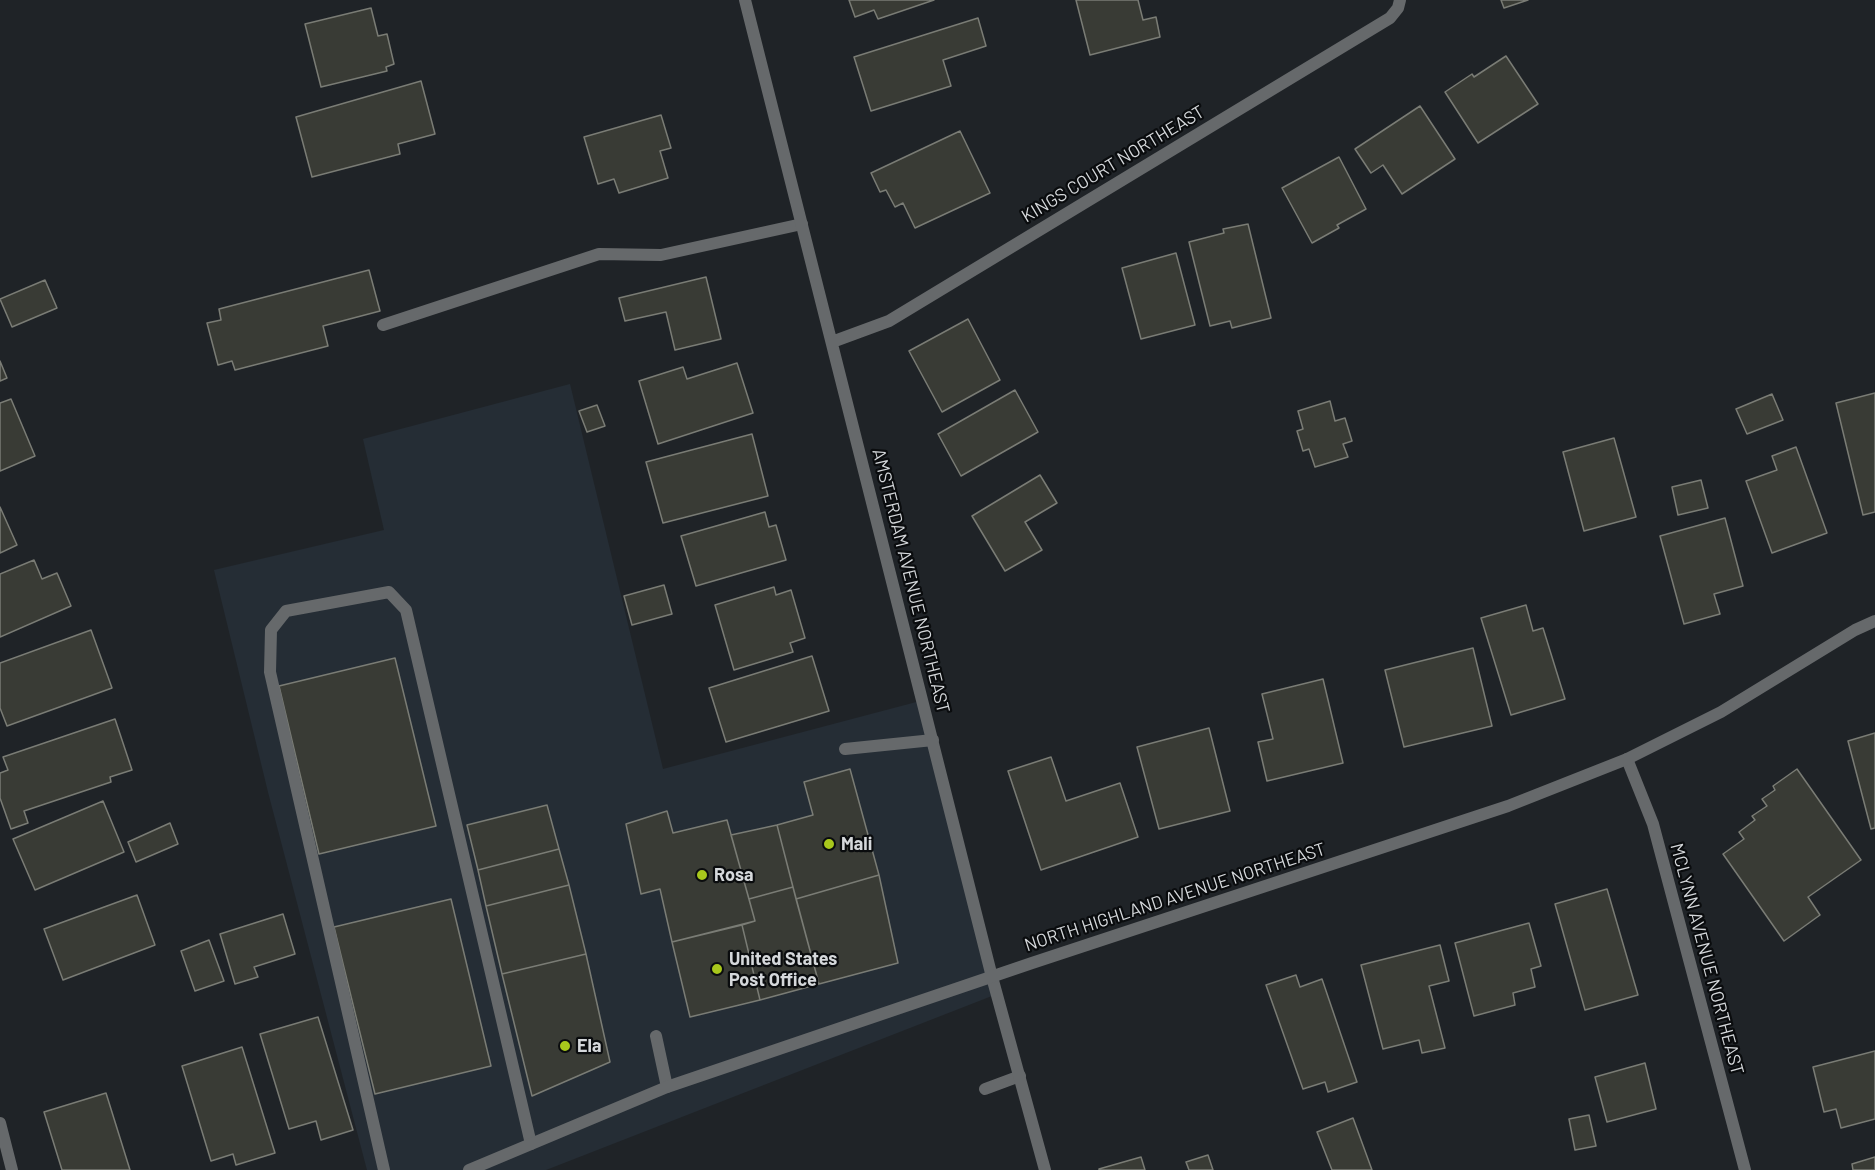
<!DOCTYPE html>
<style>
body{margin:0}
canvas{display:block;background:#1f2327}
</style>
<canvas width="1875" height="1170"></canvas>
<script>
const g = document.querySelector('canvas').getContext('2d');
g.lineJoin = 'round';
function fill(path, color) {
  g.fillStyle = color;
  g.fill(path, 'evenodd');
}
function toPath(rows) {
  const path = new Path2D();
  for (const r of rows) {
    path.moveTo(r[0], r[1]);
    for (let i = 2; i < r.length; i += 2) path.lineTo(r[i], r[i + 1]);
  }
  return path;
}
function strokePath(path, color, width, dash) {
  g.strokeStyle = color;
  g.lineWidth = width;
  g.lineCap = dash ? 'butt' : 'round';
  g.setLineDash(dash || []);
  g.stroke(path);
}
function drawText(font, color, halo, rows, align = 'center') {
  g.font = font + ' Barlow,sans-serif';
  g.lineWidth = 4.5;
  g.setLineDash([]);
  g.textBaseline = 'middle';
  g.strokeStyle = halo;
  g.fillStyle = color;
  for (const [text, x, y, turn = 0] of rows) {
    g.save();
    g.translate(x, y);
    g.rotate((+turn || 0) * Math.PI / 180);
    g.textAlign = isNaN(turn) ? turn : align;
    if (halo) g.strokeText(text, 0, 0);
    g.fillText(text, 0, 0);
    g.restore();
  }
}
fill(toPath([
 [570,384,663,769,924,700,997,994,546,1170,367,1170,268,792,214,570,384,530,363,439]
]), '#252d35');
const building = toPath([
 [849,0,934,0,878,19,874,10,855,17,849,0],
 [1076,0,1138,0,1143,20,1156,17,1160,37,1090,55,1076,0],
 [1501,0,1528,0,1504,8,1501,0],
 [371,8,378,36,387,34,394,64,386,67,387,71,321,87,305,24,371,8],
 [978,18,986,46,943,60,951,86,871,111,854,57,978,18],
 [1506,56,1538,104,1478,143,1445,92,1472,74,1474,77,1506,56],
 [421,81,435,134,398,144,400,154,312,177,296,117,421,81],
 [1420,106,1455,159,1402,194,1383,165,1371,173,1355,149,1420,106],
 [661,115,671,148,660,151,668,178,619,193,614,179,598,184,584,137,661,115],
 [960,131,990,193,915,228,903,203,895,207,886,190,880,192,871,173,960,131],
 [1339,157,1366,209,1337,225,1339,228,1312,243,1282,188,1339,157],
 [1248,224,1271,318,1232,328,1230,321,1210,326,1189,242,1224,233,1223,229,1248,224],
 [1176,253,1195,325,1141,339,1122,268,1176,253],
 [369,270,380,311,323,326,328,346,235,370,232,361,218,365,207,323,221,320,219,309,369,270],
 [706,277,721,339,675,350,666,312,625,321,619,298,706,277],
 [45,280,57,308,12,327,0,299,45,280],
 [968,319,1000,380,942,412,909,351,968,319],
 [0,361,7,378,0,381,0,361],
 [737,363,753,413,658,444,639,381,683,367,687,379,737,363],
 [1015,390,1038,432,961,476,938,434,1015,390],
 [1875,393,1875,512,1863,515,1836,403,1875,393],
 [1772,394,1783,420,1747,434,1736,409,1772,394],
 [11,399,35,456,0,471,0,403,11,399],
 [1330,401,1335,421,1345,418,1352,441,1343,444,1348,457,1315,467,1309,449,1303,451,1297,431,1303,429,1298,411,1330,401],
 [597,405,605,426,587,432,579,411,597,405],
 [752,434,768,496,663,523,646,462,752,434],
 [1614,438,1636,517,1584,531,1563,452,1614,438],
 [1796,447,1827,533,1772,553,1746,481,1777,470,1772,456,1796,447],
 [1040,475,1057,503,1025,522,1042,550,1005,571,972,516,1040,475],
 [1701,480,1708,508,1678,515,1672,487,1701,480],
 [0,507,17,545,0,553,0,507],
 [765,512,769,527,776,525,786,560,696,586,681,536,765,512],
 [1725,518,1743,586,1714,594,1720,614,1684,624,1660,536,1725,518],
 [34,560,42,579,57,573,71,606,0,637,0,574,34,560],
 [664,585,672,614,632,625,624,596,664,585],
 [774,587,776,595,791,590,805,638,790,643,793,652,734,670,715,605,774,587],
 [1526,605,1533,631,1543,628,1565,699,1511,715,1481,618,1526,605],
 [91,630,112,688,7,726,0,708,0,663,91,630],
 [1473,648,1492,726,1404,747,1385,670,1473,648],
 [812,656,829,711,726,742,709,688,812,656],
 [395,658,436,826,319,854,279,686,395,658],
 [1323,679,1343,763,1267,781,1258,742,1273,739,1262,694,1323,679],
 [115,719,132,770,110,777,111,782,24,811,28,823,11,829,0,798,0,773,8,770,3,757,115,719],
 [1209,728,1230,811,1159,829,1137,747,1209,728],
 [1875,733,1875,828,1871,829,1848,741,1875,733],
 [1051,757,1066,801,1120,783,1138,837,1041,870,1008,771,1051,757],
 [850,769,879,875,796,899,777,825,813,815,804,782,850,769],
 [1797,769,1861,860,1808,897,1820,915,1784,941,1723,854,1744,839,1739,832,1755,820,1752,816,1767,806,1762,799,1775,790,1773,786,1797,769],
 [103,801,124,852,35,890,13,839,103,801],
 [547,805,559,849,478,870,467,825,547,805],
 [667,811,673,833,727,820,755,921,672,942,660,889,641,894,626,824,667,811],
 [170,823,178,844,136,862,128,842,170,823],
 [777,825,793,887,749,899,731,835,777,825],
 [559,849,569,885,486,906,478,870,559,849],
 [879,875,898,963,819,984,796,899,879,875],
 [569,885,586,954,502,974,486,906,569,885],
 [793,887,819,984,760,1000,742,925,755,921,749,899,793,887],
 [1607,889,1638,995,1585,1010,1555,904,1607,889],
 [137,895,155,945,63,980,44,929,137,895],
 [451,899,491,1066,375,1094,334,927,451,899],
 [283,914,295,954,254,967,258,977,235,984,220,934,283,914],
 [1529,923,1541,966,1531,969,1535,987,1513,993,1515,1005,1474,1016,1455,943,1529,923],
 [742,925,760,1000,690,1017,672,942,742,925],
 [209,940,224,981,195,991,181,951,209,940],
 [1440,945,1449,981,1429,986,1445,1048,1422,1053,1419,1040,1383,1049,1361,965,1440,945],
 [586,954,610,1062,532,1096,502,974,586,954],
 [1296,975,1300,987,1322,979,1357,1082,1328,1092,1325,1082,1303,1089,1266,985,1296,975],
 [318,1017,353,1130,321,1140,316,1121,289,1129,260,1034,318,1017],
 [242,1047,275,1153,236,1165,233,1154,211,1161,182,1066,242,1047],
 [1875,1051,1875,1119,1841,1128,1836,1109,1824,1112,1813,1067,1875,1051],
 [1645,1063,1656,1109,1607,1122,1595,1077,1645,1063],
 [106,1093,130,1170,62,1170,44,1112,106,1093],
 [1589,1115,1596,1146,1575,1150,1569,1119,1589,1115],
 [1353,1118,1372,1170,1332,1170,1317,1132,1353,1118],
 [1208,1155,1213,1170,1189,1170,1186,1162,1208,1155],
 [1141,1157,1145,1170,1099,1170,1099,1169,1141,1157],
 [1875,1157,1875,1170,1853,1170,1852,1164,1875,1157]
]);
fill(building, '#393b35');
strokePath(building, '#7a7c75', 1.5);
strokePath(toPath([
 [383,325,599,254,661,255,802,224],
 [845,749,933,740],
 [656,1036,667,1087],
 [985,1089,1020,1076],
 [384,1170,270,672,271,630,286,611,389,592,406,610,531,1144]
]), '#66696b', 12);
strokePath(toPath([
 [745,0,992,977,1045,1170],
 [832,342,889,321,1390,18,1398,8,1400,0],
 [1627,759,1653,824,1745,1170],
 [0,1123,12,1170]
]), '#66696b', 12);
strokePath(toPath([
 [469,1170,667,1087,1032,963,1508,806,1627,759,1721,712,1855,630,1875,621]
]), '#66696b', 12);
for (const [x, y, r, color] of [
 [829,844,6,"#a8c71c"],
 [702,875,6,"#a8c71c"],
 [717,969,6,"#a8c71c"],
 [565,1046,6,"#a8c71c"]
]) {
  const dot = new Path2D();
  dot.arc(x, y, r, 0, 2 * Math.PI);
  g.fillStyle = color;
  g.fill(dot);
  strokePath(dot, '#0a0c0e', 2);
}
drawText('18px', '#d5d8db', '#0a0c0e', [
 ["KINGS COURT NORTHEAST",1113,164,-31],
 ["AMSTERDAM AVENUE NORTHEAST",911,581,76],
 ["NORTH HIGHLAND AVENUE NORTHEAST",1175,897,-18],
 ["MCLYNN AVENUE NORTHEAST",1707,959,75]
]);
drawText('bold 18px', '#d5d8db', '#0a0c0e', [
 ["Mali",841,844],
 ["Rosa",714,875],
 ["United States",729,959],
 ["Post Office",729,980],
 ["Ela",577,1046]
], 'left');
</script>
